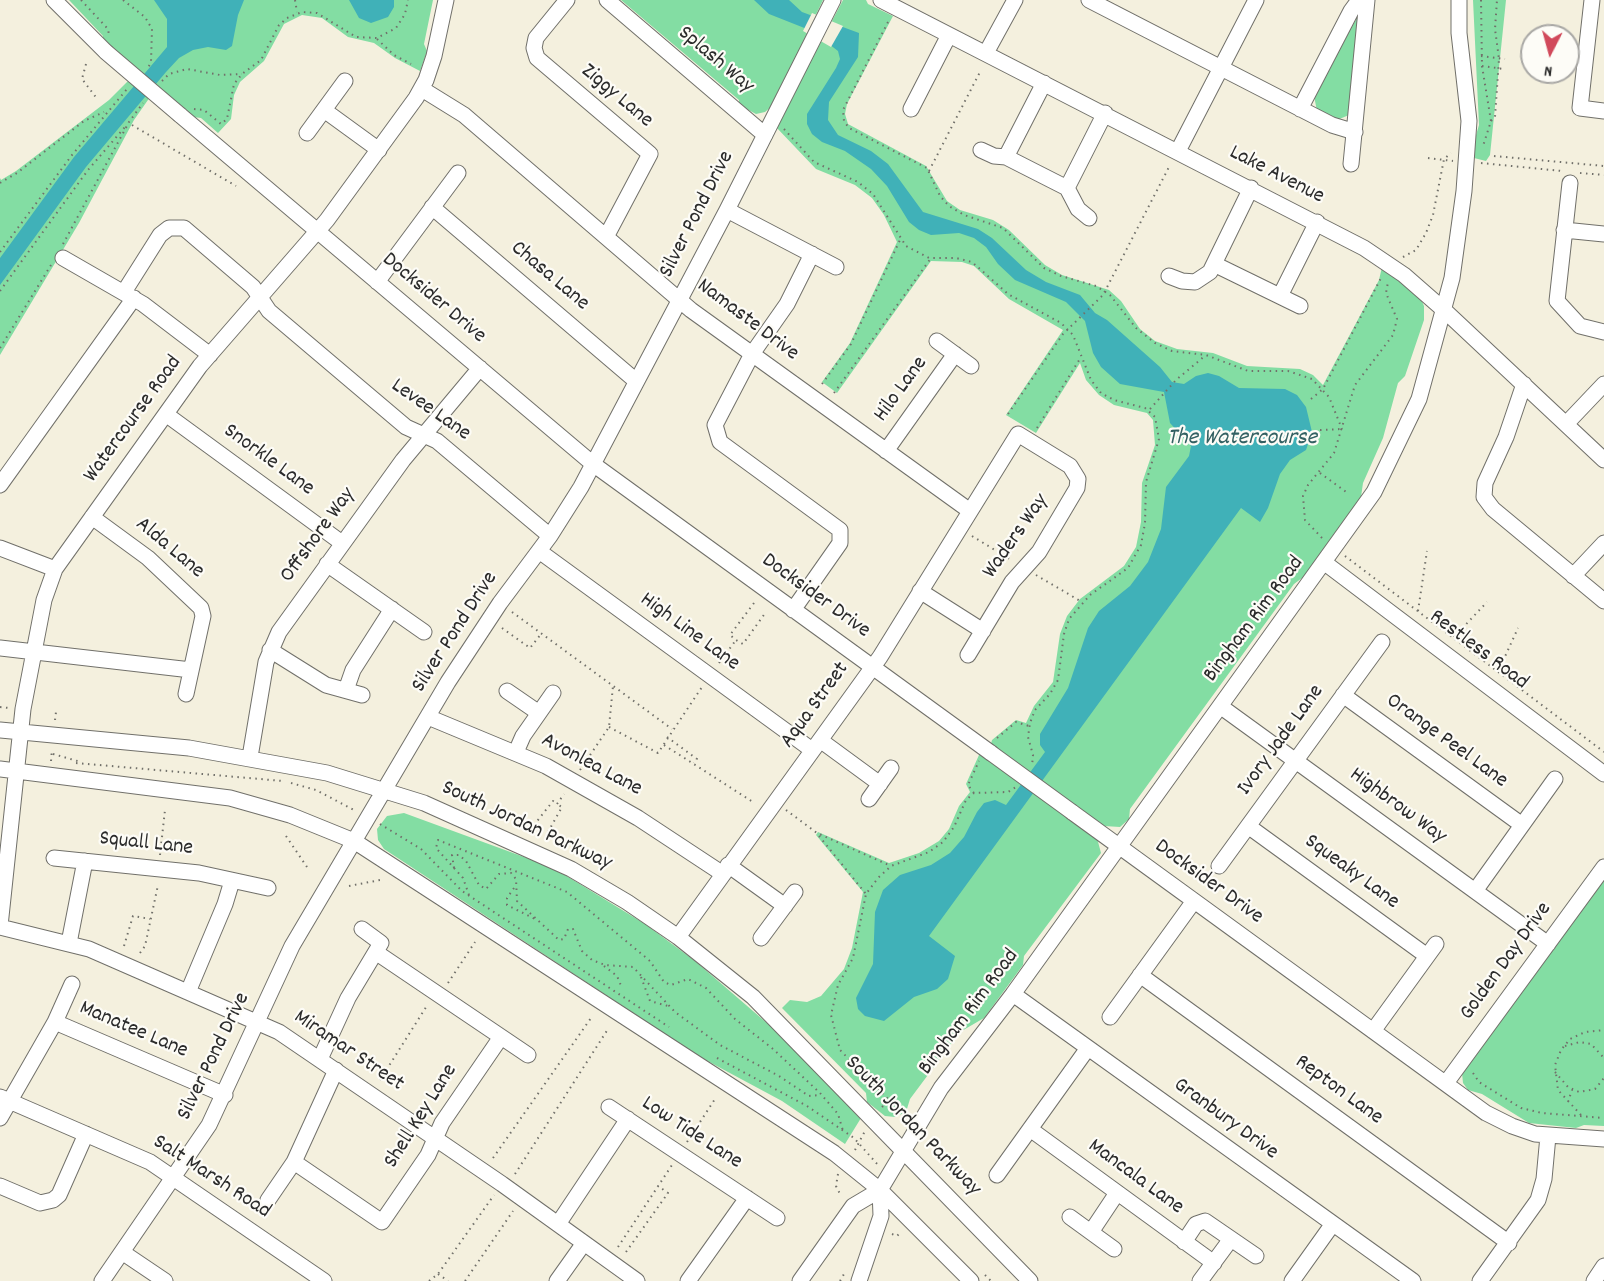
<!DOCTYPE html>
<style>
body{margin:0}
#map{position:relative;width:1604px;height:1281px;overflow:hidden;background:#f4f0de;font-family:Dekko,sans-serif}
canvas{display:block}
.north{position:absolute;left:1520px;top:24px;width:60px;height:60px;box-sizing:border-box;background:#fdfcf7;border:2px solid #a9a8a5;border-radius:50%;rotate:186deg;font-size:16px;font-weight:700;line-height:24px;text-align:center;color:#2b2b2b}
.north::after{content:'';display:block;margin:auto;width:21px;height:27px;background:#d1495b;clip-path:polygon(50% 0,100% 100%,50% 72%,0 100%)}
</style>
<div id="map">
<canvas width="1604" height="1281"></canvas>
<div class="north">N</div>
</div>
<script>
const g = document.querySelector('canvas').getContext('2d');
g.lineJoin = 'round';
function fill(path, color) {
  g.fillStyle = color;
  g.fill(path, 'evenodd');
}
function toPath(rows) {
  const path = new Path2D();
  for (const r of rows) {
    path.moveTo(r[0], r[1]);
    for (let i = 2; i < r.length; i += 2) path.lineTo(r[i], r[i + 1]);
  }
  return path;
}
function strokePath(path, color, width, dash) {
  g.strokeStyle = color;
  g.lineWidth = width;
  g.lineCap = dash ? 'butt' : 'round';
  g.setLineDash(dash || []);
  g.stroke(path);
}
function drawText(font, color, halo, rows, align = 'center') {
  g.font = font + ' Dekko,sans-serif';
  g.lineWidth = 4.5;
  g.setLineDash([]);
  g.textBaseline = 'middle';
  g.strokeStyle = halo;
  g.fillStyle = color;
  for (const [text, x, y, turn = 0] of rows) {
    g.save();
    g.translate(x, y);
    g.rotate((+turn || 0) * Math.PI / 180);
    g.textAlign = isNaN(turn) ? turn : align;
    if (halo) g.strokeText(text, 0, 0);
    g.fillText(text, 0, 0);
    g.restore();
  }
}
fill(toPath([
 [69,0,433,0,424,44,427,51,420,71,395,58,374,43,348,37,322,18,302,15,284,24,264,61,240,82,234,95,231,119,218,133,201,118,193,117,157,87,134,120,79,223,0,355,0,178,1,180,16,171,109,100,138,71,103,41,103,36],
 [621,0,823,0,772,106,765,112,756,114,739,105,739,100],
 [843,0,866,0,868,4,893,16,847,104,845,114,848,124,926,166,947,201,960,210,993,220,1009,230,1045,265,1062,275,1109,290,1121,301,1140,329,1155,341,1177,349,1213,353,1247,366,1300,369,1313,375,1323,385,1379,280,1382,267,1421,299,1424,306,1424,320,1405,376,1398,383,1383,438,1363,483,1361,497,1306,575,1294,584,1130,809,1129,819,1120,827,1104,826,991,744,992,740,1016,720,1026,723,1034,706,1053,682,1060,634,1067,616,1080,599,1124,566,1136,547,1141,522,1142,483,1155,445,1153,420,1147,413,1114,405,1099,395,1086,380,1080,363,1036,433,1006,415,1063,330,1009,299,974,266,962,262,931,261,837,393,822,382,850,343,897,242,884,215,872,198,855,185,816,169,776,127],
 [1473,0,1506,0,1490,155,1486,161,1474,158,1474,142,1479,125],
 [1359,14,1349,115,1337,120,1317,111,1314,96],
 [983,754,1097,838,1101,853,1024,956,1023,965,984,1018,960,1032,910,1099,906,1112,895,1117,885,1116,867,1102,866,1093,782,1008,790,1000,807,1002,821,996,844,969,852,948,863,892,816,835,818,832,889,863,919,853,939,841,949,829,959,806,970,792,966,784,979,755],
 [404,813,535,861,565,875,645,924,695,961,775,1030,861,1118,845,1144,782,1101,700,1057,384,849,378,840,377,829,387,816],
 [1604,874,1604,1126,1584,1125,1576,1128,1529,1123,1482,1094,1468,1090,1463,1083,1462,1073]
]), '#83dda3');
fill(toPath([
 [154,0,244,0,238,15,232,46,226,50,208,47,193,50,179,58,166,72,86,167,0,285,0,258,74,157,167,47,167,19],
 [349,0,394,0,394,7,388,17,371,23,359,18],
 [754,0,789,0,802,12,859,33,858,57,829,102,828,120,838,135,871,151,888,164,923,212,978,229,992,238,1026,270,1046,282,1080,295,1095,313,1107,320,1160,367,1172,382,1184,384,1196,376,1208,373,1219,376,1239,388,1285,389,1297,395,1306,407,1312,432,1306,450,1290,460,1280,474,1268,508,1260,522,1241,508,929,936,955,956,948,979,937,989,914,997,884,1021,865,1016,858,1009,856,998,873,964,875,912,883,890,900,875,931,865,950,853,964,837,977,812,984,803,995,800,1006,805,1045,752,1040,745,1040,734,1068,688,1088,628,1099,611,1130,586,1148,562,1161,529,1166,487,1189,456,1191,446,1170,423,1164,392,1120,384,1101,367,1093,353,1085,321,1066,302,1015,280,998,264,986,247,974,238,959,233,931,235,919,230,909,222,887,186,871,169,845,151,822,142,812,134,807,124,807,114,836,68,840,59,838,51,812,31,769,14]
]), '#40b1b8');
fill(toPath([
 [812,13,843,26,831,47,803,31]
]), '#f4f0de');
const minor = toPath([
 [54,0,106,52],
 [567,0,536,38,534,48,537,58,650,154,606,237],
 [607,0,765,135],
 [881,0,1364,248,1404,275,1444,310,1604,460],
 [1089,0,1332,125,1355,132],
 [1592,0,1580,108,1604,111],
 [986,53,1015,0],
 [422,89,464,115,691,310,970,511],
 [911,109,949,35],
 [1300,109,1351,11,1359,0],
 [324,110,379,150],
 [180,115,593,464,991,753],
 [307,133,345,81],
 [981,150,994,156,1006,157,1067,188,1078,209,1089,218],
 [1178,151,1256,0],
 [1006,157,1044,83],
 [1351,164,1367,0],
 [1570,183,1557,301,1580,326,1604,332],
 [1067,188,1105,113],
 [432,207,636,381],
 [727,210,836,267],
 [1564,230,1604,234],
 [63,258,143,304,210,355],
 [1214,264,1300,306],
 [1169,276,1182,281,1195,282,1210,272,1251,188],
 [377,282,458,173],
 [124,292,160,235,169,228,184,228,253,287,269,311,406,427,437,441,550,536],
 [1280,296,1317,222],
 [937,341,971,366],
 [1524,384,1506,437,1485,483,1484,497,1493,509,1604,601],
 [167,415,342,543],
 [1566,424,1604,384],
 [886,451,955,354],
 [0,485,134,298],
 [92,517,148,558,201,608,203,616,186,694],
 [0,548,55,569],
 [539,551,812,750],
 [1325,563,1604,774],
 [327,564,424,632],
 [1573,576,1604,543],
 [920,591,983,631],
 [793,610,840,543,840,530,720,442,715,425,752,354,787,304,812,254],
 [0,648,191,670],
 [270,650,326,685,362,695],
 [346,690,353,670,392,609],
 [507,691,539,713],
 [1343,695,1522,825],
 [1220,706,1548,944],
 [428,717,546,766,638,818,723,874],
 [0,730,189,748,327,773,424,803,571,869,627,902,678,937,753,997,1030,1281],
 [820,740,880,784],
 [516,752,523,736,553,693],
 [250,757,266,662,279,632,403,460,480,368],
 [0,769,230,798,290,815,354,841,834,1153,880,1190,971,1281],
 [869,799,891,768],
 [1072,812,1486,1113,1512,1126,1535,1134,1604,1139],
 [1248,826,1427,956],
 [54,858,199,873,268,888],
 [728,865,785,906],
 [1219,866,1382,642],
 [1475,891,1555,779],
 [0,926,23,709,44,600,55,569,200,366,327,220,416,98,426,80,434,56,446,0],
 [0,927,89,949,279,1032,502,1184,637,1281],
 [678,937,880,657,1018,434,1070,466,1078,479,1077,488,1039,552,1012,582,968,655],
 [761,938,795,892],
 [69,943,85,861],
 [377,953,528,1055],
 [1140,975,1509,1243],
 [188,992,225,904,232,881],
 [1013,994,1413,1281],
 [1110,1017,1194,901],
 [55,1022,225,1095],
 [1373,1031,1436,944],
 [320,1059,348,998,381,943,362,929],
 [1446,1083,1604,867],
 [0,1097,150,1162,324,1281],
 [609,1107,777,1218],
 [0,1118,55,1022,72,984],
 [1030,1129,1214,1263],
 [294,1162,382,1222,428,1155,442,1123,501,1037],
 [997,1175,1088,1048],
 [0,1186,40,1203,53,1200,59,1195,86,1134],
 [268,1200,294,1162,336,1070],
 [1070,1217,1114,1249],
 [558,1224,628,1119],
 [1091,1232,1117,1193],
 [1184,1242,1196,1224,1205,1221,1256,1256],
 [122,1252,165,1281],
 [102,1281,209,1125,292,946,448,682,500,603,550,536,581,487,727,210,833,0],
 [557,1281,584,1243],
 [688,1281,747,1198],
 [800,1281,853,1206,880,1190,941,1088,1013,994,1374,492,1419,399,1452,278,1464,191,1469,121,1459,33,1459,0],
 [859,1281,881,1216,880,1190],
 [1200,1281,1231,1239],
 [1292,1281,1332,1225],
 [1480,1281,1538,1200,1544,1179,1548,1136],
 [1594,1281,1604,1266]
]);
strokePath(minor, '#71706a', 17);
strokePath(toPath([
 [81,0,108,29,109,35],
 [123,0,145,17,152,29,151,62,148,68],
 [295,0,297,12],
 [1481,0,1482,66,1491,121,1483,146],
 [888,22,843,110,844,121,849,128,927,168,940,196,949,206,964,215,1003,228,1044,268,1061,276,1096,286,1110,295,1136,328,1155,343,1172,351,1206,355,1248,371,1288,371,1312,379,1329,397,1342,429],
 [377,39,394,55,411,64],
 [1481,56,1505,59],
 [86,64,82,79,98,100],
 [1482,66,1504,69],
 [162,81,169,74,187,69,220,75,242,74],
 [194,109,204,110,221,124,227,119,234,84,242,74,261,60,279,25,287,18,302,12,317,13,356,37,377,38,396,28,405,14,408,0],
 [1491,121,1495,117,1499,59,1495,29,1497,0],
 [132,125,236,186],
 [784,129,814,162,858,182,873,194,906,246,929,258,956,258,972,262,1008,294,1061,323,1073,335,1091,380,1101,393,1114,400,1145,408,1155,417,1159,439,1146,482,1145,523,1141,545,1128,568,1090,595,1069,619,1064,634,1058,680,1050,694,1035,710,1030,723,1028,737,1033,755,1032,766],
 [1494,156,1604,166],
 [1428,158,1453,161],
 [1481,163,1562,171],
 [929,171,981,70],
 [1580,173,1604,175],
 [0,183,17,173,84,121,104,112],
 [63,244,129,122,143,103],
 [0,252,72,155,127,89],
 [1403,257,1416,250,1426,233,1433,215,1444,159,1451,153],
 [0,291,88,170,125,127],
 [0,348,51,265],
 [822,384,851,344,900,240],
 [834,393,931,258],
 [1311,399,1323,389,1381,278],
 [1150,409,1176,380,1206,355],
 [1008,414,1063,334,1103,295,1169,167],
 [1037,428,1081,357],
 [1320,430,1342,429],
 [1320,473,1349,494],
 [972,536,1013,561],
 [1322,538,1305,520,1303,496,1308,485,1334,453,1355,385,1393,335,1397,319,1386,293,1388,282],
 [1345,556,1604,752],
 [1036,575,1082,602],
 [754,603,730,635,736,640,743,644,766,612],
 [1418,611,1427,551],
 [512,612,672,729],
 [502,628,530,648,541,634],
 [1454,637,1487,602],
 [719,663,736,640],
 [1498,672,1518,628],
 [0,707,9,708],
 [55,720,56,712],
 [609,727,658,753,702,687],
 [667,737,697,759,694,763],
 [997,738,1016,722,1029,726],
 [664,745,753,802],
 [53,754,81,762],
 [51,761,52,749],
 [76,763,283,781],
 [580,770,609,727,613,686],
 [291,783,316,790,354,810],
 [974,793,968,785,979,761],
 [557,804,564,794],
 [786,810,817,833,891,866],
 [380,824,421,849,462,891,669,1027],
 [534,825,553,801,557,804],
 [548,832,562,807,557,804],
 [286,836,309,870],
 [819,836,866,894],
 [160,855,165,810],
 [454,868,452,855,459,855,466,861,479,885,486,889,499,874,511,873,516,879,517,901,559,940,564,939,568,929,573,929,582,951,592,960,605,965,633,967,675,1012,720,1045,779,1076,809,1096,821,1095],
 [349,886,380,880,382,876],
 [514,888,507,898,507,905,535,919],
 [469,895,463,878,436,848,438,840,567,892,650,961,664,982,671,985,688,979,706,988,735,1019,773,1049,820,1093,838,1114,843,1131],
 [124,946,133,916,150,919],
 [140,953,145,946,158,885],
 [604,966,617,976,622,988],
 [641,977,650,1001,668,1006],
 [448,983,475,942],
 [1565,1046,1580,1042,1591,1044,1604,1058],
 [717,1058,807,1106,854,1138,878,1165],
 [1555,1072,1568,1087,1579,1092,1595,1089,1604,1078],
 [1473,1073,1479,1082,1521,1108,1542,1113,1604,1118],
 [380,1080,428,1004],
 [1568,1102,1572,1090],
 [882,1107,889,1100,840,1050,831,1015,838,985,853,958,866,894,878,878,891,866,929,852,943,842,954,827,966,800,974,793,1008,792,1016,787],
 [1581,1115,1558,1090,1555,1065,1561,1050,1570,1039,1585,1032,1604,1030],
 [687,1142,715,1099],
 [855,1150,865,1131],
 [493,1158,591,1018],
 [515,1174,608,1029],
 [838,1174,836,1186,841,1196],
 [892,1234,897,1236,901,1232],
 [618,1247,672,1165],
 [626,1252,668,1193,658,1186],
 [438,1274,448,1281],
 [985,1275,991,1281],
 [429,1281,438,1274,494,1195],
 [465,1281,513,1211],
 [840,1281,844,1274]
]), '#71706a', 2, [1.5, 4.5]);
strokePath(minor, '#fff', 15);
const minorBridge = toPath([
 [106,52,180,115],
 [991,753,1072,812]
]);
strokePath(minorBridge, '#71706a', 17, []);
strokePath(minorBridge, '#fff', 15);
drawText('22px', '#2b2b2b', '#fdfcf7', [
 ["Splash Way",715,61,40],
 ["Ziggy Lane",616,97,40],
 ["Lake Avenue",1276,176,27],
 ["Silver Pond Drive",698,215,-63],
 ["Chasa Lane",549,277,40],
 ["Docksider Drive",433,299,40],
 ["Namaste Drive",747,321,37],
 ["Hilo Lane",902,390,-54],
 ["Levee Lane",430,411,35],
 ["Watercourse Road",134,420,-54],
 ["Snorkle Lane",268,461,36],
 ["Offshore Way",319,536,-54],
 ["Waders Way",1017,537,-55],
 ["Alda Lane",169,549,40],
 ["Docksider Drive",815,597,36],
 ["Bingham Rim Road",1255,620,-53],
 ["Silver Pond Drive",456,633,-57],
 ["High Line Lane",689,633,36],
 ["Restless Road",1478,651,37],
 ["Aqua Street",816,706,-54],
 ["Ivory Jade Lane",1282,741,-54],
 ["Orange Peel Lane",1446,742,36],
 ["Avonlea Lane",591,766,28],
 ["Highbrow Way",1397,807,36],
 ["South Jordan Parkway",526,827,25],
 ["Squall Lane",146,845,6],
 ["Squeaky Lane",1351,873,36],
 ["Docksider Drive",1208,883,36],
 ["Golden Day Drive",1507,962,-54],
 ["Bingham Rim Road",970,1013,-53],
 ["Manatee Lane",133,1031,23],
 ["Miramar Street",348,1052,34],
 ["Silver Pond Drive",215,1057,-64],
 ["Repton Lane",1338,1091,36],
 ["Shell Key Lane",422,1117,-58],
 ["Granbury Drive",1225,1120,36],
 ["South Jordan Parkway",912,1127,46],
 ["Low Tide Lane",691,1134,33],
 ["Salt Marsh Road",211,1178,33],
 ["Mancala Lane",1135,1178,36]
]);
drawText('italic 24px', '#336163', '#fdfcf7', [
 ["The Watercourse",1242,440]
]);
</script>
